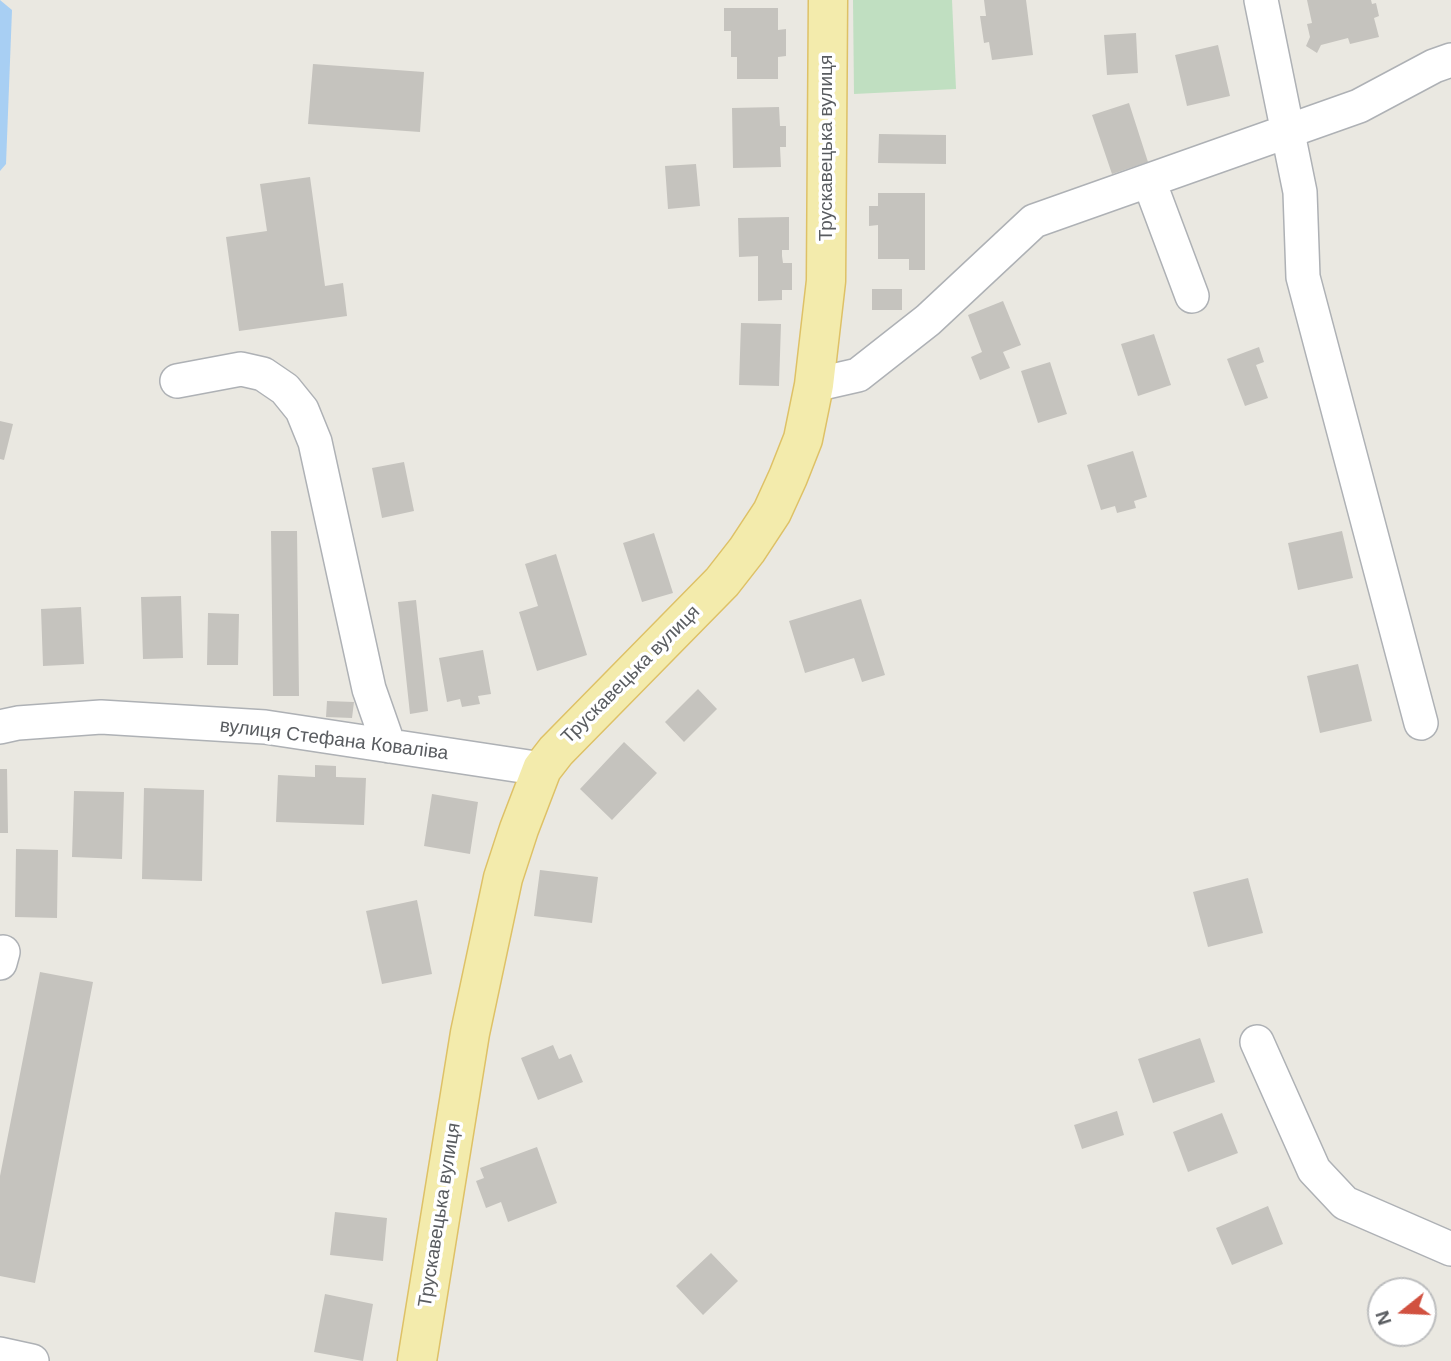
<!DOCTYPE html>
<meta charset="utf-8">
<style>
body{margin:0}
#map{position:relative;width:1451px;height:1361px;overflow:hidden;background:#eae8e1;font-family:Arial,sans-serif}
canvas{display:block}
.north{position:absolute;left:1367px;top:1277px;width:70px;height:70px;box-sizing:border-box;background:#fff;border:2px solid #bdbebf;border-radius:50%;rotate:252deg;font-size:19px;font-weight:700;line-height:28px;text-align:center;color:#595c60}
.north::after{content:'';display:block;margin:auto;width:24px;height:32px;background:#d15140;clip-path:polygon(50% 0,100% 100%,50% 72%,0 100%)}
</style>
<div id="map">
<canvas width="1451" height="1361"></canvas>
<div class="north">N</div>
</div>
<script>
const g = document.querySelector('canvas').getContext('2d');
g.lineJoin = 'round';
function fill(path, color) {
  g.fillStyle = color;
  g.fill(path, 'evenodd');
}
function toPath(rows) {
  const path = new Path2D();
  for (const r of rows) {
    path.moveTo(r[0], r[1]);
    for (let i = 2; i < r.length; i += 2) path.lineTo(r[i], r[i + 1]);
  }
  return path;
}
function strokePath(path, color, width, dash) {
  g.strokeStyle = color;
  g.lineWidth = width;
  g.lineCap = dash ? 'butt' : 'round';
  g.setLineDash(dash || []);
  g.stroke(path);
}
function drawText(font, color, halo, rows, align = 'center') {
  g.font = font + ' Arial,sans-serif';
  g.lineWidth = 7;
  g.setLineDash([]);
  g.textBaseline = 'middle';
  g.strokeStyle = halo;
  g.fillStyle = color;
  for (const [text, x, y, turn = 0] of rows) {
    g.save();
    g.translate(x, y);
    g.rotate((+turn || 0) * Math.PI / 180);
    g.textAlign = isNaN(turn) ? turn : align;
    if (halo) g.strokeText(text, 0, 0);
    g.fillText(text, 0, 0);
    g.restore();
  }
}
fill(toPath([
 [853,0,952,0,956,89,854,94]
]), '#c0dfc1');
fill(toPath([
 [0,0,12,10,6,164,0,171]
]), '#a8cff3');
fill(toPath([
 [984,0,1026,0,1033,55,992,60,989,42,984,43,980,16,986,16],
 [1307,0,1371,0,1372,4,1376,3,1379,16,1374,18,1379,37,1350,44,1348,38,1321,45,1317,53,1306,46,1310,37,1307,24,1312,23],
 [724,8,778,8,778,30,786,29,786,56,778,57,778,79,737,79,737,57,731,57,731,31,724,31],
 [1136,33,1138,73,1107,75,1104,35],
 [1218,45,1230,96,1187,106,1175,55],
 [313,64,424,72,420,132,308,124],
 [1129,103,1148,162,1112,174,1092,115],
 [779,107,780,126,786,126,786,147,780,147,781,167,733,168,732,108],
 [879,134,946,135,946,164,878,163],
 [696,164,700,206,668,209,665,166],
 [310,177,325,286,343,283,347,316,239,331,226,237,267,231,260,184],
 [878,193,925,193,925,270,909,270,909,259,878,259,878,225,869,226,869,206,878,206],
 [789,217,789,250,782,250,782,256,783,263,792,263,792,290,782,290,782,300,758,301,758,256,739,257,738,218],
 [872,289,902,289,902,310,872,310],
 [1003,301,1021,345,1003,352,1010,368,980,380,971,357,982,352,968,315],
 [741,323,781,324,779,386,739,385],
 [1154,334,1171,385,1138,396,1121,344],
 [1259,347,1264,362,1256,365,1268,398,1245,406,1227,359],
 [1050,362,1067,414,1038,423,1021,371],
 [0,421,13,424,4,460,0,459],
 [1133,451,1147,497,1134,501,1136,508,1117,513,1115,506,1101,510,1087,465],
 [404,462,414,511,382,518,372,468],
 [271,531,297,531,299,696,273,696],
 [1342,531,1353,578,1298,590,1288,543],
 [654,533,673,593,642,602,623,543],
 [556,554,587,655,537,671,519,612,538,606,525,564],
 [181,596,183,658,143,659,141,597],
 [861,599,885,675,862,682,854,658,805,673,789,621],
 [416,600,428,711,410,714,398,602],
 [81,607,84,664,43,666,41,609],
 [208,613,239,614,238,665,207,665],
 [483,650,491,694,478,696,480,704,462,707,460,699,447,702,439,658],
 [1358,664,1372,721,1320,733,1307,676],
 [698,689,717,709,684,742,665,722],
 [327,701,354,702,352,718,326,717],
 [624,742,657,773,612,820,580,789],
 [315,765,336,766,336,777,366,778,364,825,276,822,278,775,315,777],
 [0,769,7,769,8,833,0,833],
 [144,788,204,790,202,881,142,879],
 [74,791,124,792,122,859,72,857],
 [432,794,478,802,470,854,424,846],
 [16,849,58,850,57,918,15,917],
 [540,870,598,877,592,923,534,916],
 [1248,878,1263,933,1208,947,1193,892],
 [417,900,432,974,382,984,366,911],
 [40,972,93,982,35,1283,0,1276,0,1176],
 [1200,1038,1215,1082,1153,1103,1138,1059],
 [553,1045,559,1059,571,1054,583,1082,538,1100,521,1058],
 [1117,1111,1124,1135,1082,1149,1074,1125],
 [1222,1113,1238,1153,1188,1172,1173,1132],
 [537,1147,557,1203,508,1222,501,1202,486,1208,476,1181,484,1178,480,1168],
 [1268,1206,1283,1244,1232,1265,1216,1228],
 [335,1212,387,1218,383,1261,330,1255],
 [711,1253,738,1281,703,1315,676,1286],
 [325,1294,373,1304,363,1361,314,1352]
]), '#c5c3be');
const minor = toPath([
 [1261,0,1300,192,1303,277,1421,723],
 [1149,181,1192,296],
 [177,381,241,369,263,374,285,389,302,410,315,442,369,689,389,746],
 [814,385,858,375,928,320,1034,221,1359,106,1434,66,1451,60],
 [0,727,18,723,101,717,265,727,542,769],
 [0,963,3,952],
 [1257,1042,1314,1170,1345,1203,1451,1249],
 [0,1354,32,1361]
]);
const major = toPath([
 [417,1361,470,1033,503,878,519,829,542,769,556,751,722,582,747,550,772,512,788,477,803,439,814,385,826,281,828,0]
]);
strokePath(minor, '#aeb1b5', 36);
strokePath(major, '#dec166', 41);
strokePath(minor, '#fff', 33);
strokePath(major, '#f3ebac', 38);
drawText('19px', '#595c60', '#fff', [
 ["Трускавецька вулиця",827,148,-90],
 ["Трускавецька вулиця",631,675,-45],
 ["вулиця Стефана Коваліва",334,740,7],
 ["Трускавецька вулиця",440,1215,-81]
]);
</script>
